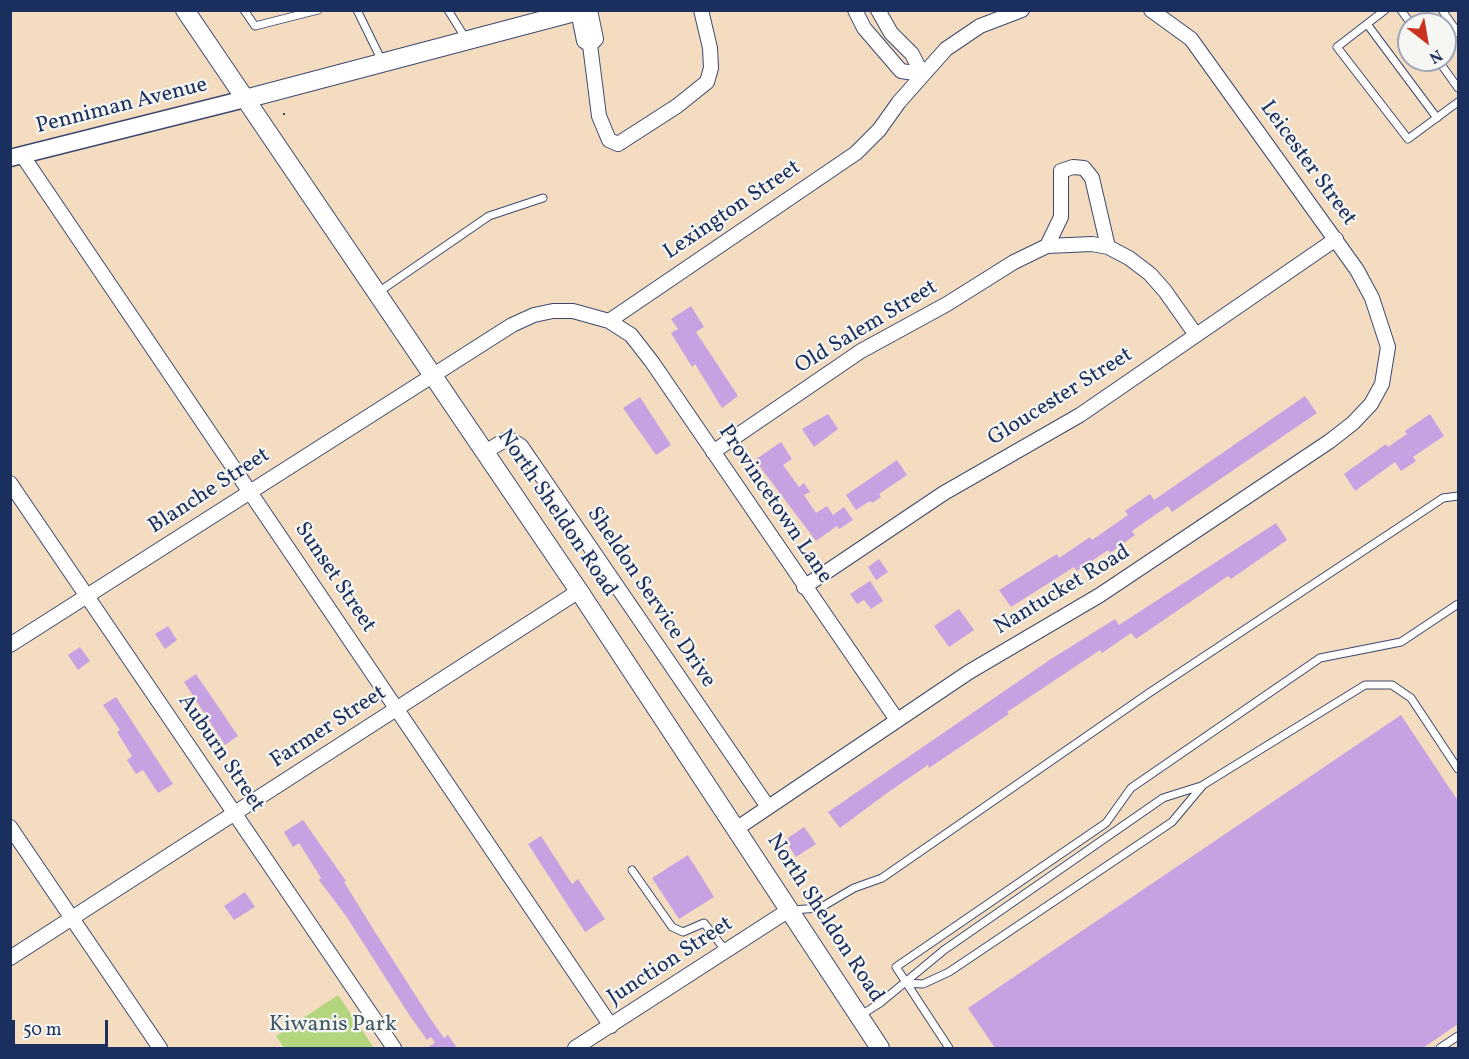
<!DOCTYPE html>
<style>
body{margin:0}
#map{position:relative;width:1469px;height:1059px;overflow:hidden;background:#f4dcc1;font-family:Vollkorn,serif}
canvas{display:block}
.frame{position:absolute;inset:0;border:12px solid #1b2f5e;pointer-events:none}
.north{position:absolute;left:1397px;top:12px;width:60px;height:60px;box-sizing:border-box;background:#f6f6f2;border:2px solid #9ea6b7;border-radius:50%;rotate:149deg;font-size:16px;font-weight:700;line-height:24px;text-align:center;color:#1b2f5e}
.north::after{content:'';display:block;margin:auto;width:21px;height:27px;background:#c8321e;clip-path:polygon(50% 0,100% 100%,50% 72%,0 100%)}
.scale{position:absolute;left:12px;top:1020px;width:96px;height:27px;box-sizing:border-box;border:3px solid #1b2f5e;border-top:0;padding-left:8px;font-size:18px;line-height:21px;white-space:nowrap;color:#1b2f5e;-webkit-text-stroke:4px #f6f6f2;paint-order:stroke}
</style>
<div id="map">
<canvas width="1469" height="1059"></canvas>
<div class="frame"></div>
<div class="north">N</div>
<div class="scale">50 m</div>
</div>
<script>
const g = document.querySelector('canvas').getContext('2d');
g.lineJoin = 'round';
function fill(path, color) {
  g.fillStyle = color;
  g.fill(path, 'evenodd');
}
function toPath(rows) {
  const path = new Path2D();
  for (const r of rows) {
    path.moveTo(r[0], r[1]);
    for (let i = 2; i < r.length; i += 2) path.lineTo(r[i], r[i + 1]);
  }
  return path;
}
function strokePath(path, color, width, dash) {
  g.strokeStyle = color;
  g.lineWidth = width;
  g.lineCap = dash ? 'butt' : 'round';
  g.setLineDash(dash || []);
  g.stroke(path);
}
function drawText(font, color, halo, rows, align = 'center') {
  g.font = font + ' Vollkorn,serif';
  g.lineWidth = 4.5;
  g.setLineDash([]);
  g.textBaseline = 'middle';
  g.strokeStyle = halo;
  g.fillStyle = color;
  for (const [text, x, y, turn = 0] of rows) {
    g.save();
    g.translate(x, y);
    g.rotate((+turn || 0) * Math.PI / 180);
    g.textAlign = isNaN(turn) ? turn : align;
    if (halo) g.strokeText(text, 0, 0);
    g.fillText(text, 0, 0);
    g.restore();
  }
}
fill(toPath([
 [338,995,374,1048,284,1048,276,1036]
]), '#b3d57e');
fill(toPath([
 [691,306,704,327,696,332,738,396,722,408,695,364,692,367,671,333,678,329,671,319],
 [1305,396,1317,413,1172,512,1168,506,1132,531,1135,535,1110,553,1108,550,1077,571,1074,567,1011,607,999,590,1057,554,1059,558,1090,537,1092,540,1128,515,1125,511,1150,494,1154,500],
 [640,397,671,445,656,455,623,408],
 [828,414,838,429,814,447,802,429],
 [1430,414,1444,436,1413,457,1416,461,1401,471,1395,462,1355,491,1344,474,1386,444,1388,447,1407,434,1405,431],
 [781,442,792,459,783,465,799,487,804,483,810,492,804,495,816,513,827,506,833,515,844,507,853,520,839,529,837,526,816,541,755,460],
 [897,460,907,475,879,494,881,497,872,503,870,501,856,510,846,495],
 [1276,523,1287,540,1231,579,1228,576,1136,639,1131,633,1102,653,1100,650,1007,712,1009,714,929,768,928,765,887,793,840,828,828,812,1051,659,1115,619,1119,625],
 [879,559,888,572,876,580,868,567],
 [870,581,883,601,871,609,864,600,857,604,850,594],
 [959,609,974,630,949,647,934,626],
 [168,626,177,640,165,649,155,634],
 [80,647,90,661,78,670,68,655],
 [196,674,238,736,225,745,184,682],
 [116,697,173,784,158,793,143,770,136,774,127,760,132,756,117,732,120,730,103,705],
 [1401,715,1458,801,1458,1024,1423,1048,995,1048,968,1008],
 [303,820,346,881,344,882,375,932,430,1018,444,1038,448,1035,457,1048,427,1048,435,1043,431,1037,427,1040,408,1013,346,916,319,880,321,878,299,843,293,847,284,832],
 [804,827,816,844,796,857,785,840],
 [541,836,572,884,578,879,605,919,585,932,528,844],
 [688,855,714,897,679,919,652,878],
 [245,892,255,907,234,920,224,906]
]), '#c6a2e3');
const service = toPath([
 [244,10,255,26,318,10],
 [357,10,382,61],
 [448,10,466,39],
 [1385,10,1337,47,1408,139,1458,102],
 [1401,10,1411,24],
 [1442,10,1458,33],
 [1367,24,1437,118],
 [1438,60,1458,88],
 [377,293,489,216,543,198],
 [632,870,672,927,683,932,704,923,726,951],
 [792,910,820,908,854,888,882,878,1149,693,1410,520,1443,498,1458,496],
 [904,983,923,984,949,972,1172,822,1203,785,1365,685,1392,685,1411,698,1458,769],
 [861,1015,880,1003,944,950,1163,798,1201,786],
 [949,1048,896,967,1106,823,1131,788,1320,658,1401,642,1458,604],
 [1440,1048,1458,1036]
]);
const minor = toPath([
 [590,10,596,39,590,45],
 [855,10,864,28,901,71,922,74],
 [878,10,891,33,912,54,922,74],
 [578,11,584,41,590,45,599,116,609,140,618,144,677,106,707,82,711,68,710,48,701,10],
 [22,155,611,1026],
 [1047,246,1061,217,1061,171,1073,167,1084,168,1092,178,1108,247],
 [609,321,631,335,652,362,897,720],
 [485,452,505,440,513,441,521,446,768,807],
 [713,452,861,351,947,304,1014,262,1047,246,1092,244,1108,247,1129,258,1150,274,1165,291,1196,335],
 [10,483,394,1048],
 [804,587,944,493,1080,415,1336,239],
 [10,645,512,325,534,315,553,311,573,311,609,321,856,153,879,130,899,102,946,49,980,26,1022,10],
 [10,827,160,1048],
 [736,829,969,672,1100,595,1330,441,1353,423,1371,404,1382,384,1388,347,1372,298,1357,270,1191,39,1151,10],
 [10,958,579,591],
 [575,1048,789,910]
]);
const tertiary = toPath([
 [10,158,245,99]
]);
const secondary = toPath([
 [185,10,579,591,880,1048],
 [245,99,582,10]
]);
strokePath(service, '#3c496d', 9);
strokePath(minor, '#3c496d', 16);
strokePath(tertiary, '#3c496d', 19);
strokePath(secondary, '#3c496d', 20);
strokePath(toPath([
 [283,114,285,114]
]), '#3c496d', 2, [4.5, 4.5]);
strokePath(service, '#fff', 7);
strokePath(minor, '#fff', 14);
strokePath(tertiary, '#fff', 16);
strokePath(secondary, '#fff', 18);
drawText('22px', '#1b2f5e', '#f6f6f2', [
 ["Penniman Avenue",122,107,-14],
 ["Leicester Street",1307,164,54],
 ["Lexington Street",733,211,-34],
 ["Old Salem Street",867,328,-31],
 ["Gloucester Street",1061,398,-32],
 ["Blanche Street",210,492,-33],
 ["Provincetown Lane",774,505,56],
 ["North Sheldon Road",556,514,56],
 ["Sunset Street",334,578,56],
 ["Nantucket Road",1063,591,-31],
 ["Sheldon Service Drive",650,598,56],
 ["Farmer Street",329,728,-33],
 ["Auburn Street",220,754,56],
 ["North Sheldon Road",824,919,57],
 ["Junction Street",671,962,-33]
]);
drawText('22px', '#415866', '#f6f6f2', [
 ["Kiwanis Park",333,1026]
]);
</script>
